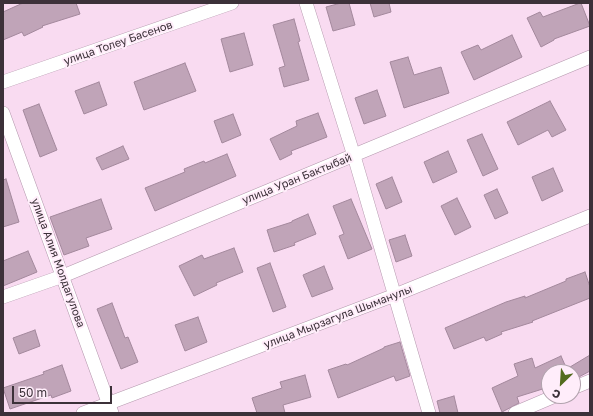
<!DOCTYPE html>
<meta charset="utf-8">
<style>
body{margin:0}
#map{position:relative;width:593px;height:416px;overflow:hidden;background:#f9dbf1;font-family:"Golos Text",sans-serif}
canvas{display:block}
.frame{position:absolute;inset:0;border:4px solid #3c3139;pointer-events:none}
.north{position:absolute;left:541px;top:364px;width:40px;height:40px;box-sizing:border-box;background:#ffedfa;border:1px solid #b1a2ad;border-radius:50%;rotate:205deg;font-size:11px;font-weight:700;line-height:16px;text-align:center;color:#3c3139}
.north::after{content:'';display:block;margin:auto;width:14px;height:18px;background:#536c1e;clip-path:polygon(50% 0,100% 100%,50% 72%,0 100%)}
.scale{position:absolute;left:12px;top:386px;width:100px;height:18px;box-sizing:border-box;border:2px solid #3c3139;border-top:0;padding-left:5px;font-size:12px;line-height:14px;white-space:nowrap;color:#3c3139;-webkit-text-stroke:3px #ffedfa;paint-order:stroke}
</style>
<div id="map">
<canvas width="593" height="416"></canvas>
<div class="frame"></div>
<div class="north">С</div>
<div class="scale">50 m</div>
</div>
<script>
const g = document.querySelector('canvas').getContext('2d');
g.lineJoin = 'round';
function fill(path, color) {
  g.fillStyle = color;
  g.fill(path, 'evenodd');
}
function toPath(rows) {
  const path = new Path2D();
  for (const r of rows) {
    path.moveTo(r[0], r[1]);
    for (let i = 2; i < r.length; i += 2) path.lineTo(r[i], r[i + 1]);
  }
  return path;
}
function strokePath(path, color, width, dash) {
  g.strokeStyle = color;
  g.lineWidth = width;
  g.lineCap = dash ? 'butt' : 'round';
  g.setLineDash(dash || []);
  g.stroke(path);
}
function drawText(font, color, halo, rows, align = 'center') {
  g.font = font + ' "Golos Text",sans-serif';
  g.lineWidth = 4;
  g.setLineDash([]);
  g.textBaseline = 'middle';
  g.strokeStyle = halo;
  g.fillStyle = color;
  for (const [text, x, y, turn = 0] of rows) {
    g.save();
    g.translate(x, y);
    g.rotate((+turn || 0) * Math.PI / 180);
    g.textAlign = isNaN(turn) ? turn : align;
    if (halo) g.strokeText(text, 0, 0);
    g.fillText(text, 0, 0);
    g.restore();
  }
}
const building = toPath([
 [23,3,76,3,80,14,42,26,43,27,24,36,22,32,3,40,3,12,23,3],
 [341,3,349,3,355,25,333,31,326,7,341,3],
 [370,3,389,3,391,12,374,17,370,3],
 [580,3,581,3,590,26,554,39,554,40,541,47,527,18,540,12,543,17,580,3],
 [294,19,300,41,298,42,309,80,284,87,279,68,285,66,273,25,294,19],
 [244,33,253,65,230,72,221,39,244,33],
 [512,35,522,57,474,80,461,52,478,45,481,50,512,35],
 [408,57,414,75,441,67,449,93,404,108,390,62,408,57],
 [185,63,196,91,144,110,134,82,185,63],
 [99,82,107,105,84,114,75,91,99,82],
 [377,90,386,116,364,124,355,98,377,90],
 [550,101,566,130,552,137,548,130,518,145,507,122,550,101],
 [39,104,57,150,40,157,23,110,39,104],
 [318,113,327,137,291,151,292,154,280,160,270,139,297,126,296,121,318,113],
 [233,114,241,135,222,143,214,121,233,114],
 [482,134,498,169,483,176,467,140,482,134],
 [123,146,129,159,102,170,96,158,123,146],
 [448,151,457,172,433,183,424,162,448,151],
 [227,154,236,176,155,211,145,188,185,172,184,169,204,161,205,163,227,154],
 [553,168,563,191,542,201,532,177,553,168],
 [392,177,402,202,386,209,376,184,392,177],
 [6,179,19,222,3,227,3,180,6,179],
 [497,189,508,213,495,219,484,195,497,189],
 [457,198,471,227,455,235,441,206,457,198],
 [101,199,112,229,86,238,89,246,64,255,50,217,101,199],
 [351,199,372,249,348,259,339,236,344,234,333,206,351,199],
 [308,214,316,234,294,243,295,245,274,252,267,230,292,222,292,221,308,214],
 [405,235,412,256,396,262,389,240,405,235],
 [234,248,243,272,216,283,217,285,194,296,179,266,202,255,204,259,234,248],
 [28,251,37,272,3,286,3,261,28,251],
 [270,263,286,307,273,312,257,268,270,263],
 [324,266,333,289,312,297,303,275,324,266],
 [585,272,590,287,590,298,532,321,533,322,501,332,502,334,486,341,484,337,454,349,445,328,506,302,525,296,525,298,566,281,566,279,585,272],
 [112,303,125,338,128,337,138,362,121,369,97,309,112,303],
 [198,317,207,342,185,351,175,325,198,317],
 [35,330,40,346,19,354,13,338,35,330],
 [400,342,410,376,396,381,394,376,338,398,328,370,346,364,347,365,384,348,384,347,400,342],
 [590,355,590,371,577,378,570,367,590,355],
 [561,356,568,372,549,372,549,387,517,397,519,403,502,412,492,388,518,376,514,364,532,358,535,368,561,356],
 [62,365,71,391,52,398,51,395,10,409,3,388,44,374,43,372,62,365],
 [305,375,311,397,283,405,285,413,257,413,252,398,282,388,280,382,305,375],
 [454,396,458,413,440,413,437,401,454,396]
]);
fill(building, '#c0a4b8');
strokePath(building, '#a3889c', 1);
const street = toPath([
 [306,3,354,156,429,413],
 [3,82,232,3],
 [3,113,112,413],
 [3,297,63,276,590,57],
 [573,388,590,381],
 [83,413,395,295,590,216],
 [515,413,555,396]
]);
strokePath(street, '#b498ad', 14);
strokePath(street, '#fff', 13);
drawText('11px', '#3c3139', '#ffedfa', [
 ["улица Толеу Басенов",118,43,-19],
 ["улица Уран Бактыбай",297,179,-22],
 ["улица Алия Молдагулова",58,263,70],
 ["улица Мырзагула Шыманулы",338,317,-21]
]);
</script>
